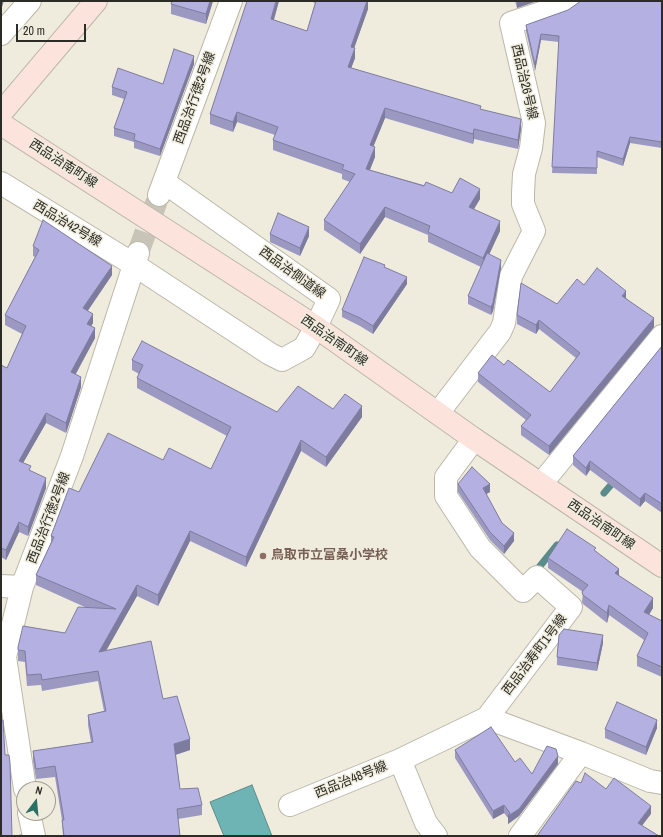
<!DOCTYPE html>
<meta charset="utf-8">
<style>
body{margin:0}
#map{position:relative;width:663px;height:837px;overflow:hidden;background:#efecdd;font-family:"Archivo Narrow",sans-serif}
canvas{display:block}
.frame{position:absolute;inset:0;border:2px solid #2c2b25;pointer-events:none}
.north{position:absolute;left:16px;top:781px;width:40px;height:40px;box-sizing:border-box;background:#efecdd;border:1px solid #a19f93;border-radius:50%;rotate:16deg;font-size:11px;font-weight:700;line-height:16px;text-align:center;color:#2c2b25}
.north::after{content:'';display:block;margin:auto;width:14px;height:18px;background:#2b7063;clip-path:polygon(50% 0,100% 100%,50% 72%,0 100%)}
.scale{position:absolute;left:16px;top:24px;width:70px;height:18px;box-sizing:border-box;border:2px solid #2c2b25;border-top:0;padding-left:5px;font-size:12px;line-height:14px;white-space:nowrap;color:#2c2b25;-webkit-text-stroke:3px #efecdd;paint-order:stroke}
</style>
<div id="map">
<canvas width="663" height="837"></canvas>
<div class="frame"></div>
<div class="north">N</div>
<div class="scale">20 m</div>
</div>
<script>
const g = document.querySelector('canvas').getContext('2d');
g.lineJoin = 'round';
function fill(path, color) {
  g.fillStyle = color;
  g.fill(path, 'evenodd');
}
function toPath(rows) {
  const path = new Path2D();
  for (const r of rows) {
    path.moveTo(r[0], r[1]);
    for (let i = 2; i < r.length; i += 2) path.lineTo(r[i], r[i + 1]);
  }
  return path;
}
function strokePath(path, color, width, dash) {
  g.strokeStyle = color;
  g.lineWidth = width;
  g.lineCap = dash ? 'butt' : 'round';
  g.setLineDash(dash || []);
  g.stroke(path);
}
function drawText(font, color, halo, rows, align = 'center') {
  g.font = font + ' "Archivo Narrow","Noto Sans JP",sans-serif';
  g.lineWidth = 3;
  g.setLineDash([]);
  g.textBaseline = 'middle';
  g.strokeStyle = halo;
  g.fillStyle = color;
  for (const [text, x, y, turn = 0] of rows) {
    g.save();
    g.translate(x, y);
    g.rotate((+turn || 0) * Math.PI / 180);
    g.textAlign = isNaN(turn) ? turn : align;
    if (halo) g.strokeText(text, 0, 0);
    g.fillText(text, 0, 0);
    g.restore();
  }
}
const water = toPath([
 [252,785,272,836,224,836,210,802,252,785]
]);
fill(water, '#6fb4b5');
strokePath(water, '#5b8b8a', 1);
strokePath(toPath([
 [604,493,616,479],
 [536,571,557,545]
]), '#5b8b8a', 7);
strokePath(toPath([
 [138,253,159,195]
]), '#c8c5b8', 22, [22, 11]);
const street = toPath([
 [1,34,30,1],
 [1,183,133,264,270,354,282,360,304,348,316,327,329,299,164,182],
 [159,195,231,1],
 [438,413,500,332,504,323,511,276,534,231,523,204,523,193,524,174,531,148,534,123,511,23,562,6,570,1],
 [474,439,446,477,446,496,480,548,523,591,537,577,571,607,487,718,581,753,650,781,662,783],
 [541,484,662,336],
 [1,586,22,587],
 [400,760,487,718],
 [25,789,5,657,22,587,72,456,138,253],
 [290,805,400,760,426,823,436,836],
 [29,813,34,836],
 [520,836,581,753]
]);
const secondary = toPath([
 [1,113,96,1],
 [1,124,316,327,474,439,662,566]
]);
strokePath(street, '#bbb7a9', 24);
strokePath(secondary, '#bbb7a9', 24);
strokePath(street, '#fff', 22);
strokePath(secondary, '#fce4dc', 22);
fill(toPath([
 [213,1,206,24,171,14,171,4],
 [279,1,274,20,307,31,315,3,310,1,368,1,368,9,354,48,355,58,351,68,481,110,521,129,518,149,474,139,473,144,385,118,373,147,375,157,370,170,452,193,480,199,474,209,500,231,489,254,501,268,493,311,491,315,468,304,468,296,481,267,428,242,428,235,385,217,360,254,324,230,324,220,350,182,342,179,342,174,273,150,273,140,275,135,237,122,233,132,210,124,210,114],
 [515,1,537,1,517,8],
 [662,1,662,148,630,143,623,166,597,157,597,174,552,173,559,42,541,40,535,71,526,31,526,25],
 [194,64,160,156,134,148,134,142,114,136,114,128,124,99,112,95,112,87,163,84],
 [270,234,309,236,300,256,270,242],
 [33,246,112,275,87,311,93,323,91,326,95,338,76,374,81,387,68,427,66,433,46,423,23,463,46,488,28,536,19,532,6,560,1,557,1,365,7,368,22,334,5,325,5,315,35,257,33,256],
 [385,268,407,284,373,334,360,326,342,317,342,310],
 [584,285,626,298,654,327,549,455,521,435,521,426,526,420,478,382,478,373,504,365,550,392,576,358,539,329,536,334,517,324,517,315,557,304],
 [662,346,662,513,645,501,640,507,590,470,586,476,573,465,573,456],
 [132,360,277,412,333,409,362,417,326,467,301,451,246,567,190,541,158,606,137,596,106,651,163,699,190,750,176,755,180,789,202,805,202,815,178,819,180,836,63,836,62,820,55,777,36,779,33,761,33,751,91,742,88,725,88,715,104,711,98,681,42,691,41,685,27,686,25,662,18,661,18,647,65,633,87,608,36,585,36,575,51,543,51,536,79,492,163,460,211,469,227,436,137,388,137,378,139,374,132,370],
 [458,484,490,492,486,494,502,523,514,541,504,554,490,540,458,492],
 [596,551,619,576,653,608,649,615,662,621,662,677,637,666,637,656,644,640,609,615,607,623,583,604,582,602,583,592,548,568,548,558],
 [603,643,597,671,557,665,557,657],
 [657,728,646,755,605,738,605,729],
 [455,750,515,762,532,774,558,764,519,816,508,824,508,818,504,813,493,819,455,758]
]), '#9b98c2');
fill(toPath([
 [2,1,4,1,1,10,1,6],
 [210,1,213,1,206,24,206,14],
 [276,1,279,1,271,29,271,19],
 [367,1,368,1,368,9,351,57,351,47],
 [517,1,537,1,517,8],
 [541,34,541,40,535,71,535,65],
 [355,48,355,58,348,77,348,67],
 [194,56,194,64,160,156,160,149],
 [385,108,385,118,370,155,370,145],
 [237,112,237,122,233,132,233,122],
 [521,119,521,129,518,149,518,140],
 [474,129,474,139,473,144,473,134],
 [630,137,630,143,623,166,623,159],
 [375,147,375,157,366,179,366,169],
 [480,189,480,199,469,217,469,207],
 [385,207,385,217,360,254,360,244],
 [500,221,500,231,483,268,483,258],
 [309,227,309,236,300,256,300,248],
 [501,260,501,268,493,311,491,315,491,307],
 [112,266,112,275,83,318,83,308],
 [407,277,407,284,373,334,373,326],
 [626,291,626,300,622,296],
 [93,314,93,323,87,333,87,324],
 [654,318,654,327,549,455,549,446],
 [539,320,539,329,536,334,536,325],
 [95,328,95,338,71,382,71,372],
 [81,377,81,387,68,427,66,433,66,423],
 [362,406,362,417,326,467,326,457],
 [46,413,46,423,19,470,19,461],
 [301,440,301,451,246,567,246,557],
 [590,461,590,470,586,476,586,468],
 [46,478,46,488,28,536,28,527],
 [490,484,490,492,483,496,483,488],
 [645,493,645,501,640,507,640,499],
 [19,522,19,532,6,560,6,550],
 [190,531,190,541,158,606,158,595],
 [514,533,514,541,504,554,504,546],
 [619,569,619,579,615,573],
 [137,585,137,596,99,663,99,652],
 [653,598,653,608,644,622,644,612],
 [609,605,609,615,607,623,607,613],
 [603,635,603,643,597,671,597,663],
 [657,720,657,728,646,755,646,747],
 [190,739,190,750,174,755,174,744],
 [558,756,558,764,519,816,508,824,508,816],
 [504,805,504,813,493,819,493,811],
 [651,806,651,814,638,831,638,823]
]), '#7e7c9e');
const building = toPath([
 [172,1,210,1,206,14,171,4,172,1],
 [247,1,276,1,271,19,307,31,316,1,367,1,351,47,355,48,348,67,481,106,480,109,521,119,518,140,474,129,473,134,385,108,370,145,375,147,366,169,424,186,426,182,452,193,460,178,480,189,469,207,500,221,483,258,428,232,430,226,385,207,360,244,324,220,355,174,342,169,344,165,273,140,278,127,237,112,233,122,210,114,247,1],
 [581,1,662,1,662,142,630,137,623,159,597,151,597,168,552,167,559,36,541,34,535,65,526,25,568,10,581,1],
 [174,49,194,56,160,149,134,140,135,134,114,128,127,92,112,87,118,68,163,84,174,49],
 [278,213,309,227,300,248,270,234,278,213],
 [43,220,112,266,83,308,93,314,87,324,95,328,71,372,81,377,68,417,66,423,46,413,19,461,31,466,29,470,46,478,28,527,19,522,6,550,1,548,1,439,2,437,1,436,1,365,7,368,26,326,5,315,39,250,33,246,43,220],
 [487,253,501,260,493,303,491,307,468,296,487,253],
 [364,257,385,265,384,267,407,277,373,326,360,318,342,310,364,257],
 [597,268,626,291,622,296,654,318,549,446,521,426,531,415,478,373,492,355,504,365,508,360,550,392,580,353,539,320,536,325,517,315,521,283,557,304,577,279,584,285,597,268],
 [142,341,277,412,298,386,333,409,345,394,362,406,326,457,301,440,246,557,190,531,158,595,137,585,99,652,151,641,163,699,177,696,190,739,174,744,180,789,198,788,202,805,177,809,180,836,64,836,62,820,64,820,55,766,36,769,33,751,93,742,88,715,106,711,98,671,42,680,41,674,27,675,25,651,18,650,18,647,23,626,65,633,78,607,116,609,36,575,54,537,51,536,69,488,79,492,108,433,163,460,169,448,211,469,231,427,137,378,143,365,132,360,142,341],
 [662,346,662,504,645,493,640,499,590,461,586,468,573,456,662,346],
 [472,467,490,484,483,488,502,523,514,533,504,546,490,532,458,484,472,467],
 [567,529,596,548,594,550,619,569,615,573,653,598,644,612,662,621,662,667,637,656,648,633,609,605,607,613,583,595,582,592,588,585,548,558,567,529],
 [564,629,603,635,597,663,557,657,559,635,564,629],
 [617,702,657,720,646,747,605,729,617,702],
 [1,720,3,720,5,755,9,755,10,763,12,836,22,835,22,836,1,836,1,720],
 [491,727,515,762,520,758,532,774,547,746,556,749,558,756,519,809,508,816,510,813,504,805,493,811,455,750,491,727],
 [585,773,606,789,614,778,651,806,638,823,659,836,537,836,576,781,581,783,585,773]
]);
fill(building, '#b4b1e2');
strokePath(building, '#7e7c9e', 1);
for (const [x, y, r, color] of [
 [263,556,4,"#8d6e63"]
]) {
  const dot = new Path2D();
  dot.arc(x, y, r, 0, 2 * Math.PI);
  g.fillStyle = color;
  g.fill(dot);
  strokePath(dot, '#efecdd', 1.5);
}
drawText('13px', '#2c2b25', '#efecdd', [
 ["西品治26号線",524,82,77],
 ["西品治行徳2号線",195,98,-70],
 ["西品治南町線",63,164,33],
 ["西品治42号線",67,224,31],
 ["西品治側道線",292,273,36],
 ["西品治南町線",334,341,35],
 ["西品治行徳2号線",49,518,-69],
 ["西品治南町線",601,525,34],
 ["西品治寿町1号線",535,655,-53],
 ["西品治48号線",351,780,-22]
]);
drawText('bold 13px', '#785e54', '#efecdd', [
 ["鳥取市立富桑小学校",271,556]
], 'left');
</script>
